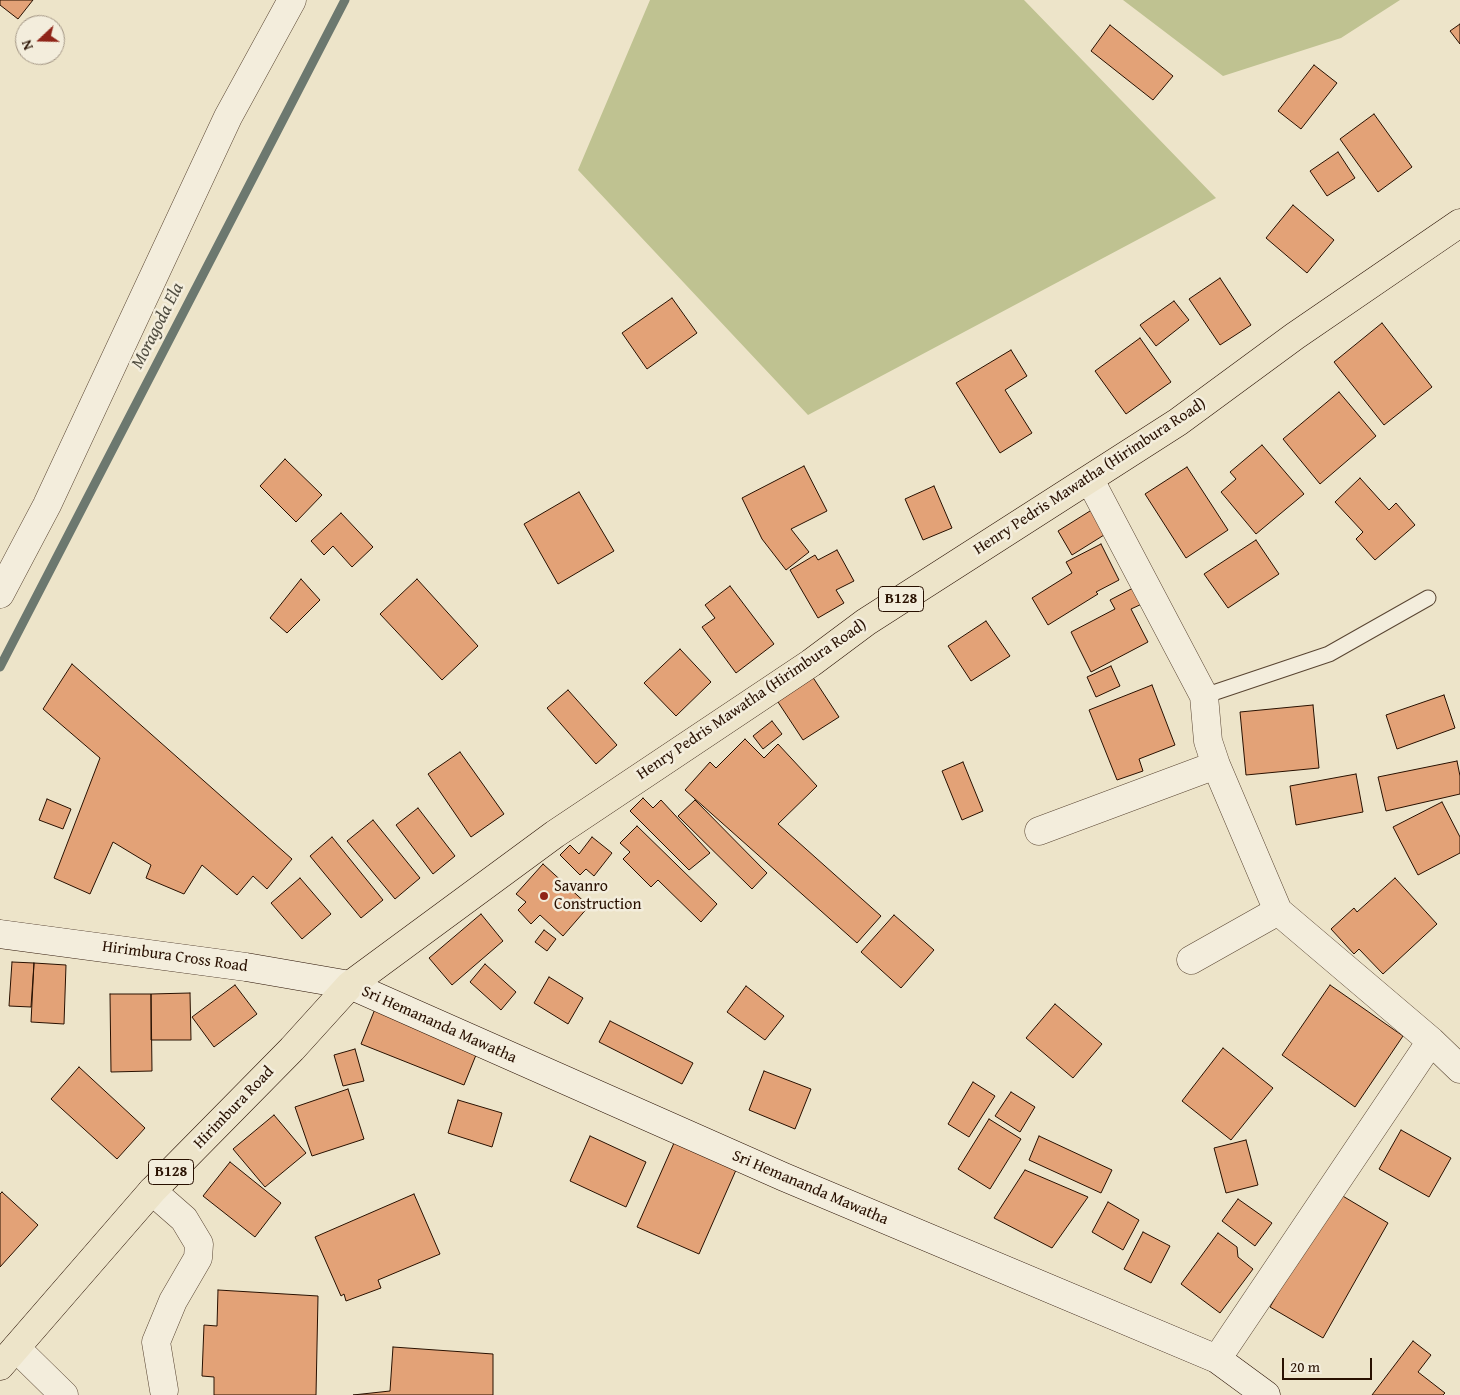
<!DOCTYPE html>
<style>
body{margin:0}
#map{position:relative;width:1460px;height:1395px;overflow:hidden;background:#ede4c9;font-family:"Gentium Book Plus",serif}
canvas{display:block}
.north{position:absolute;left:15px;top:15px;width:50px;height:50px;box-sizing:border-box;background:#f3eddc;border:1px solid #a29584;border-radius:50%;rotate:249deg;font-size:14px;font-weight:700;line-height:20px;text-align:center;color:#281000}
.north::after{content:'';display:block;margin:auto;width:18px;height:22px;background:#8f2418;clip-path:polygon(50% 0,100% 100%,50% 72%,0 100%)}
.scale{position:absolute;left:1282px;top:1358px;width:90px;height:22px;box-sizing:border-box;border:2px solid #281000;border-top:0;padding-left:6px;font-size:15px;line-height:18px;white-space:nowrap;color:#281000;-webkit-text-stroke:4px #f3eddc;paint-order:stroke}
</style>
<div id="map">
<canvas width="1460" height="1395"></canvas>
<div class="north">N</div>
<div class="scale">20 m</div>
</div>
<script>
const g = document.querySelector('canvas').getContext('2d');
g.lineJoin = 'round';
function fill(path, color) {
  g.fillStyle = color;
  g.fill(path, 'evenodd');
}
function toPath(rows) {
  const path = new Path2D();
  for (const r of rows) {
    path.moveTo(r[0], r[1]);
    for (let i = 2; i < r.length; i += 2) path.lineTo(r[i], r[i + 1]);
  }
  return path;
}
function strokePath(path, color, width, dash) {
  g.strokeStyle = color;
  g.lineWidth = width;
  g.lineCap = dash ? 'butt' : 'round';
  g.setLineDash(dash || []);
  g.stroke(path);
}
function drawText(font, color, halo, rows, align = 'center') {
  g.font = font + ' "Gentium Book Plus",serif';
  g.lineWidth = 5;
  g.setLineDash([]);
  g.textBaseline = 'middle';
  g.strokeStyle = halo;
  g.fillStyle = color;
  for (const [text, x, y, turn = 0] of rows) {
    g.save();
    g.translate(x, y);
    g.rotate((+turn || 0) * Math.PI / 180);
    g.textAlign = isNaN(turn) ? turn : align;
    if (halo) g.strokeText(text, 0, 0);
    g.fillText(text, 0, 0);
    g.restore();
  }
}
fill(toPath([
 [650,0,1024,0,1216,198,808,415,578,170],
 [1123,0,1400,0,1341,38,1223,76]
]), '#bfc291');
strokePath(toPath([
 [0,667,345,0]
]), '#6c786f', 9);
const building = toPath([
 [0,0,33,0,18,19,0,5,0,0],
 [1460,24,1460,44,1450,31,1460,24],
 [1110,25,1173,76,1153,100,1091,51,1110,25],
 [1314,65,1337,83,1301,129,1278,111,1314,65],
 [1374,114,1412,167,1378,192,1340,139,1374,114],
 [1338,152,1355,178,1327,196,1310,171,1338,152],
 [1293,205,1334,240,1307,273,1266,238,1293,205],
 [1220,278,1251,325,1220,345,1189,299,1220,278],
 [672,298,697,333,647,369,622,333,672,298],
 [1174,301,1189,320,1156,346,1140,325,1174,301],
 [1382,323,1432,387,1384,425,1334,362,1382,323],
 [1140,338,1171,382,1126,414,1095,371,1140,338],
 [1011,350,1027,376,1005,390,1032,433,1000,453,956,383,1011,350],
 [1339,392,1376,436,1320,484,1283,439,1339,392],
 [1262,445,1304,494,1256,534,1221,492,1236,479,1230,472,1262,445],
 [285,459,322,495,296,522,260,486,285,459],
 [804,466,827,511,791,529,809,552,786,570,762,539,742,498,804,466],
 [1187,467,1228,530,1186,558,1145,494,1187,467],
 [1360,478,1389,510,1396,503,1415,525,1375,560,1356,539,1363,532,1335,502,1360,478],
 [934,486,952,528,923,540,905,499,934,486],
 [579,492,614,551,558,584,524,524,579,492],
 [1098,506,1112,530,1072,555,1058,531,1098,506],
 [341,513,373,547,352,567,333,546,324,555,311,541,341,513],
 [1256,540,1279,574,1228,608,1204,574,1256,540],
 [1101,544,1119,580,1096,592,1098,594,1048,625,1032,598,1072,573,1066,562,1101,544],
 [837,550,854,581,836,590,844,603,818,618,790,570,815,555,818,560,837,550],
 [301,579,320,600,287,633,270,618,301,579],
 [417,579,478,646,442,680,380,614,417,579],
 [730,586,774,644,736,673,702,627,715,618,705,605,730,586],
 [1135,587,1144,603,1131,609,1148,642,1091,672,1071,632,1115,609,1110,600,1135,587],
 [986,621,1010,656,971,681,948,646,986,621],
 [680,649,711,682,676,716,644,683,680,649],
 [72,664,292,859,267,889,253,876,237,895,202,865,184,894,146,878,151,865,113,842,90,894,54,878,100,758,43,709,72,664],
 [1111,666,1120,686,1096,697,1087,677,1111,666],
 [812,676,839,717,803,740,776,699,812,676],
 [1152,685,1175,745,1139,759,1143,771,1117,780,1089,710,1152,685],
 [568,690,617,745,596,764,547,708,568,690],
 [1444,695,1455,728,1397,749,1386,715,1444,695],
 [1313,705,1319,768,1246,775,1240,712,1313,705],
 [772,721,782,734,763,749,753,736,772,721],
 [745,739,764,758,778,744,817,786,778,824,881,916,857,943,685,790,710,762,716,768,745,739],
 [460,752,504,814,471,837,428,774,460,752],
 [1457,761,1460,776,1460,794,1386,811,1378,777,1457,761],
 [963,762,983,811,962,820,942,771,963,762],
 [1356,774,1363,812,1296,825,1290,786,1356,774],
 [643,798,653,808,661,800,710,853,689,870,630,811,643,798],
 [47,799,71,809,63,829,39,820,47,799],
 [695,800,767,873,752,889,678,816,695,800],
 [1442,802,1460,837,1460,853,1418,875,1393,827,1442,802],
 [418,808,455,856,433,874,396,825,418,808],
 [373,820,420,878,395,899,347,841,373,820],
 [637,826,717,904,701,922,658,880,651,887,623,859,630,852,620,843,637,826],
 [332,837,383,900,361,918,310,856,332,837],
 [592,837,612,853,594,876,586,869,580,875,560,855,570,845,579,854,592,837],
 [543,864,589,906,563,936,540,915,531,924,518,910,526,902,516,894,543,864],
 [300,878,331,914,302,939,271,903,300,878],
 [1395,878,1437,924,1383,974,1359,949,1354,954,1331,929,1354,908,1357,912,1395,878],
 [481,914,503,941,452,985,429,958,481,914],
 [894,915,934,950,901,988,861,952,894,915],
 [544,930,556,939,547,951,535,942,544,930],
 [12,962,34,963,31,1007,9,1006,12,962],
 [34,963,66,965,64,1024,31,1022,34,963],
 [485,964,516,992,501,1010,470,982,485,964],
 [549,977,583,998,568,1024,534,1003,549,977],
 [235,985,257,1014,214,1047,192,1017,235,985],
 [1330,985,1403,1036,1355,1107,1282,1055,1330,985],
 [746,986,784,1016,765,1040,727,1012,746,986],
 [190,993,191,1040,151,1040,151,994,190,993],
 [110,994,151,994,152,1071,111,1072,110,994],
 [377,1004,480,1045,464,1085,361,1044,377,1004],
 [1055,1004,1102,1044,1073,1078,1026,1038,1055,1004],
 [610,1021,693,1063,682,1084,599,1042,610,1021],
 [1223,1048,1273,1088,1231,1140,1182,1101,1223,1048],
 [355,1049,364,1081,343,1086,334,1055,355,1049],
 [79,1067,145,1128,117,1159,51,1099,79,1067],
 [764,1071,811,1089,795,1129,749,1110,764,1071],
 [973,1082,995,1096,969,1137,948,1124,973,1082],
 [348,1089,364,1139,312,1156,295,1107,348,1089],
 [1011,1092,1035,1107,1020,1132,995,1116,1011,1092],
 [458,1100,502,1113,492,1147,448,1133,458,1100],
 [274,1115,306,1153,265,1187,233,1149,274,1115],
 [989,1119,1021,1139,990,1189,958,1169,989,1119],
 [1401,1130,1451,1158,1429,1197,1379,1169,1401,1130],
 [590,1136,646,1162,626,1207,570,1181,590,1136],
 [1039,1136,1112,1170,1101,1193,1029,1160,1039,1136],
 [1246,1140,1258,1185,1226,1193,1214,1148,1246,1140],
 [674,1143,736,1170,699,1254,637,1227,674,1143],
 [230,1162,281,1203,255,1237,203,1196,230,1162],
 [1025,1170,1088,1197,1052,1248,994,1218,1025,1170],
 [2,1192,38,1225,0,1267,0,1194,2,1192],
 [1336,1192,1388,1223,1323,1338,1270,1307,1336,1192],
 [414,1194,440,1254,378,1280,381,1288,346,1301,344,1294,341,1296,315,1237,414,1194],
 [1238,1199,1272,1223,1255,1246,1222,1221,1238,1199],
 [1108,1202,1139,1220,1123,1250,1092,1232,1108,1202],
 [1143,1232,1170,1246,1151,1283,1124,1269,1143,1232],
 [1218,1233,1237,1247,1238,1257,1253,1269,1220,1313,1181,1284,1218,1233],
 [218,1290,318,1296,316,1395,214,1395,214,1377,202,1376,204,1325,217,1326,218,1290],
 [1413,1341,1431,1355,1418,1372,1445,1393,1443,1395,1372,1395,1413,1341],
 [393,1347,493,1354,493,1395,353,1395,390,1391,393,1347]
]);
fill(building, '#e3a277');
strokePath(building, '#281000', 1);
const service = toPath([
 [1204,696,1329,654,1428,598]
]);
const minor = toPath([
 [1090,480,1204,696,1208,741,1216,765,1278,911,1431,1041,1460,1069],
 [0,594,47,505,228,117,292,0],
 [1039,831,1216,765],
 [1191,960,1278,911],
 [152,1191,184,1219,199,1244,198,1258,173,1301,156,1342,164,1390],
 [16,1348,64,1395],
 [1217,1359,1431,1041]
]);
const secondary = toPath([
 [0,934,246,967,350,985,784,1177,1217,1359,1266,1395]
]);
const primary = toPath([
 [0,1366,152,1191,292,1049,350,985,555,834,811,663,866,622,1178,422,1295,336,1460,223]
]);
strokePath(service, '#594532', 17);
strokePath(minor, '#594532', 29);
strokePath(secondary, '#281000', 29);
strokePath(primary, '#281000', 29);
strokePath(service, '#f3eddc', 15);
strokePath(minor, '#f3eddc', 28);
strokePath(secondary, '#f3eddc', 28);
strokePath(primary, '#ede4c9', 28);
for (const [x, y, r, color] of [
 [544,896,5,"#8f2418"]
]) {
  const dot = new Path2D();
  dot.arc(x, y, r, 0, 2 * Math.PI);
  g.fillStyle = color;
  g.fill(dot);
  strokePath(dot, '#f3eddc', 2);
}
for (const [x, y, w] of [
 [901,599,45],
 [171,1172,45]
]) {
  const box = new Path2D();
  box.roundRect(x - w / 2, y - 12.5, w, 25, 4);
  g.fillStyle = '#f3eddc';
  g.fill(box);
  strokePath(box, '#281000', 1);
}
drawText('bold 15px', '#281000', null, [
 ["B128",901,599],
 ["B128",171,1172]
]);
drawText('16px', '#281000', '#f3eddc', [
 ["Henry Pedris Mawatha (Hirimbura Road)",1090,477,-33],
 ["Henry Pedris Mawatha (Hirimbura Road)",752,700,-34],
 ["Hirimbura Cross Road",175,957,8],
 ["Sri Hemananda Mawatha",439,1025,24],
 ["Hirimbura Road",234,1108,-46],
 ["Sri Hemananda Mawatha",810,1188,23]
]);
drawText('16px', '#281000', '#f3eddc', [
 ["Savanro",554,887],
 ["Construction",554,905]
], 'left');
drawText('italic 18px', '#504d41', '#f3eddc', [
 ["Moragoda Ela",158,326,-63]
]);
</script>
